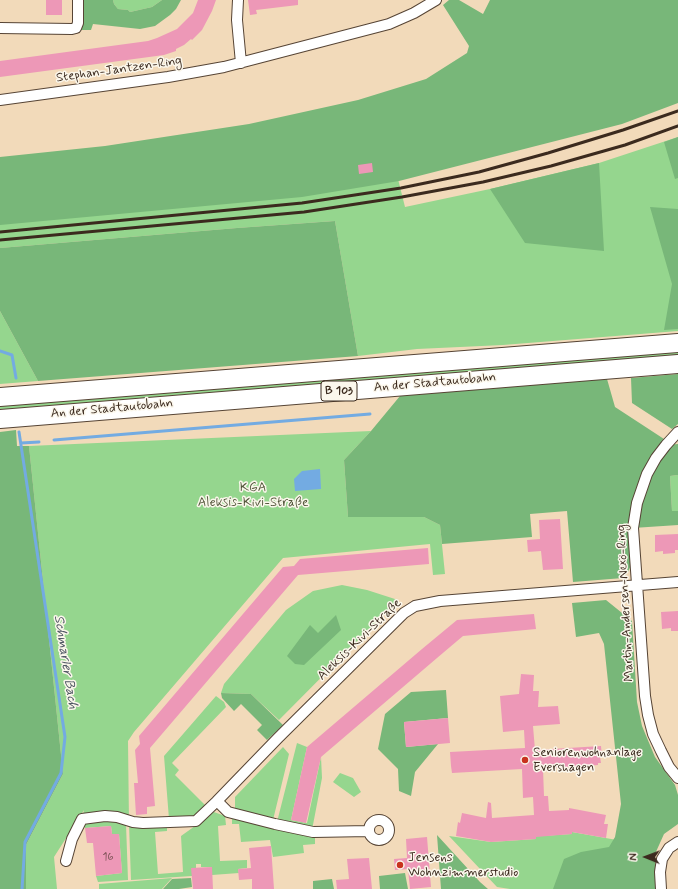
<!DOCTYPE html>
<meta charset="utf-8">
<style>
body{margin:0}
#map{position:relative;width:678px;height:889px;overflow:hidden;background:#f2daba;font-family:Mynerve,sans-serif}
canvas{display:block}
.north{position:absolute;left:626px;top:837px;width:40px;height:40px;-webkit-text-stroke:3px #fbf7ec;paint-order:stroke;rotate:271deg;font-size:11px;font-weight:700;line-height:16px;text-align:center;color:#3b2a1e}
.north::after{content:'';display:block;margin:auto;width:14px;height:18px;background:#3b2a1e;clip-path:polygon(50% 0,100% 100%,50% 72%,0 100%)}
</style>
<div id="map">
<canvas width="678" height="889"></canvas>
<div class="north">N</div>
</div>
<script>
const g = document.querySelector('canvas').getContext('2d');
g.lineJoin = 'round';
function fill(path, color) {
  g.fillStyle = color;
  g.fill(path, 'evenodd');
}
function toPath(rows) {
  const path = new Path2D();
  for (const r of rows) {
    if (r.length === 3) {
      path.moveTo(r[0] + r[2], r[1]);
      path.arc(r[0], r[1], r[2], 0, 2 * Math.PI);
      continue;
    }
    path.moveTo(r[0], r[1]);
    for (let i = 2; i < r.length; i += 2) path.lineTo(r[i], r[i + 1]);
  }
  return path;
}
function strokePath(path, color, width, dash) {
  g.strokeStyle = color;
  g.lineWidth = width;
  g.lineCap = dash ? 'butt' : 'round';
  g.setLineDash(dash || []);
  g.stroke(path);
}
function drawText(font, color, halo, rows, align = 'center') {
  g.font = font + ' Mynerve,sans-serif';
  g.lineWidth = 3;
  g.setLineDash([]);
  g.textBaseline = 'middle';
  g.strokeStyle = halo;
  g.fillStyle = color;
  for (const [text, x, y, turn = 0] of rows) {
    g.save();
    g.translate(x, y);
    g.rotate((+turn || 0) * Math.PI / 180);
    g.textAlign = isNaN(turn) ? turn : align;
    if (halo) g.strokeText(text, 0, 0);
    g.fillText(text, 0, 0);
    g.restore();
  }
}
fill(toPath([
 [113,0,162,0,152,7,130,12,128,10,118,9,114,4],
 [678,137,678,331,503,345,417,349,358,356,335,221,237,228,0,248,0,165,391,151,405,207,490,189,599,163],
 [0,311,38,381,0,384],
 [678,351,678,357,0,411,0,405],
 [371,431,344,460,348,517,424,517,440,525,445,574,433,575,430,544,283,558,134,732,128,741,129,824,167,827,167,831,155,832,158,874,183,872,181,836,195,826,211,811,225,816,226,825,218,826,220,861,247,860,247,868,238,869,239,873,212,875,212,867,201,867,201,864,196,864,196,868,192,876,131,880,129,824,128,820,82,819,84,810,54,857,57,889,26,889,26,845,63,774,29,446],
 [678,475,678,511,672,511,670,476],
 [342,585,367,590,398,600,279,720,251,694,221,693,224,684,286,610,313,591],
 [216,696,224,702,226,707,172,763,179,770,175,775,207,807,197,816,169,819,164,756],
 [297,743,307,747,291,820,307,823,321,757,322,778,312,830,277,822],
 [283,747,289,754,273,820,235,810,235,797],
 [340,773,353,778,361,792,354,797,333,782],
 [232,818,315,838,315,844,303,845,304,853,273,857,270,840,241,842,239,824,232,824],
 [105,819,126,824,128,880,98,882,96,876,122,873,119,834,112,834,111,826,85,828,84,821],
 [572,832,628,842,616,889,510,889,497,887,449,836,491,842,536,839,536,835,541,836,572,834],
 [172,878,162,889,99,889,99,884]
]), '#95d68e');
fill(toPath([
 [79,0,113,0,114,4,118,9,128,10,130,12,152,7,162,0,181,0,176,9,170,15,155,26,140,29,93,24,91,30,79,30],
 [449,0,459,0,483,14,490,0,678,0,678,103,622,124,399,181,302,197,0,225,0,157,105,146,249,124,358,100,426,79,467,53,469,46,443,5],
 [678,137,678,178,675,179,664,142],
 [599,163,604,251,525,243,490,189],
 [650,207,678,209,678,329,664,330,672,284],
 [335,221,358,356,38,381,0,311,0,248,237,228],
 [678,374,678,424,672,429,632,403,631,378],
 [607,379,615,407,664,439,645,471,631,565,628,572,623,578,573,582,567,511,530,514,532,537,442,544,440,525,424,517,348,517,344,460,371,431,400,396],
 [16,430,17,446,29,446,63,774,26,845,26,889,0,889,0,432],
 [678,444,678,475,670,476,672,511,678,511,678,525,633,528,637,503,666,445],
 [606,600,632,621,637,702,642,726,655,757,675,785,678,795,678,824,664,834,655,854,656,889,553,889,564,859,581,852,609,847,615,837,621,804,604,644,599,633,576,637,572,603],
 [336,615,341,630,304,665,295,664,287,656,310,625,318,633],
 [446,690,448,718,404,722,406,747,438,744,415,772,411,796,399,791,398,769,378,749,385,714,411,692],
 [221,693,251,694,283,725,267,740,257,730,262,725,241,704,234,711,222,698],
 [437,835,480,882,488,889,441,889],
 [405,873,408,889,380,889,379,876],
 [191,878,192,887,179,889,163,889,172,879],
 [332,879,334,889,313,889,313,881]
]), '#78b779');
fill(toPath([
 [320,469,321,489,295,491,294,479,302,471]
]), '#73abe2');
strokePath(toPath([
 [0,351,12,355,16,378],
 [19,432,65,737,61,773,25,842,22,889],
 [54,440,370,414],
 [21,443,39,442]
]), '#73abe2', 3);
fill(toPath([
 [46,0,62,0,62,15,46,15],
 [198,0,216,0,212,11,202,30,192,40,191,39,184,45,176,49,176,51,164,55,0,77,0,61,148,41,157,38,177,29,193,13],
 [248,0,298,0,298,5,256,10,257,14,250,15],
 [372,163,373,172,359,174,358,165],
 [560,519,563,569,543,570,541,551,528,552,527,540,540,539,539,520],
 [678,534,678,550,675,550,675,553,663,554,663,551,655,552,655,535],
 [428,548,429,564,298,575,150,748,155,806,147,807,147,814,136,815,134,783,138,783,135,750,140,744,139,736,283,567,294,566,300,559],
 [678,611,678,631,671,631,671,628,662,629,661,612],
 [534,614,536,629,463,636,437,658,321,757,306,823,291,820,307,747,422,649,457,620],
 [521,674,534,675,533,691,539,691,538,707,558,706,560,724,533,726,535,750,601,746,602,757,600,757,601,763,598,763,598,765,543,769,544,796,548,796,549,811,569,810,569,808,606,815,604,824,608,824,606,838,572,832,572,834,536,837,536,839,491,842,456,836,458,822,460,823,462,813,486,818,488,802,491,803,492,818,534,815,533,797,523,798,522,769,452,773,451,766,450,752,525,748,524,730,503,732,500,696,519,694],
 [448,718,450,743,406,747,404,722],
 [111,826,112,834,119,834,122,873,96,876,93,843,87,843,85,828],
 [427,837,431,887,410,889,408,869,395,870,394,859,407,858,406,839],
 [271,846,274,889,252,889,252,879,239,880,238,869,251,868,249,848],
 [369,858,372,889,337,889,336,880,349,879,347,859],
 [212,867,213,889,193,889,191,868]
]), '#ed98b7');
const street = toPath([
 [238,0,237,20,241,63],
 [0,28,72,29,76,28,78,23,78,0],
 [0,100,168,77,224,67,389,24,414,13,436,0],
 [678,432,666,445,656,458,647,474,637,503,633,528,645,696,648,715,653,734,661,751,669,767,678,778],
 [379,830,10],
 [369,831,313,832,275,824,228,812,217,801,278,738,404,613,415,606,440,601,678,582],
 [66,861,72,839,82,819,105,816,117,817,133,822,143,823,196,821,217,801],
 [661,889,660,872,662,859,669,848,678,842]
]);
const highway = toPath([
 [0,397,678,343],
 [0,419,678,364]
]);
strokePath(street, '#564435', 12);
strokePath(highway, '#564435', 20);
strokePath(street, '#fff', 10);
strokePath(highway, '#fff', 18);
strokePath(toPath([
 [0,232,302,203,401,188,479,172,548,153,623,130,678,111],
 [0,240,304,212,402,197,483,182,551,166,625,145,678,126]
]), '#3b2a1e', 3);
for (const [x, y, r, color] of [
 [525,760,4,"#c8321e"],
 [400,865,4,"#c8321e"]
]) {
  const dot = new Path2D();
  dot.arc(x, y, r, 0, 2 * Math.PI);
  g.fillStyle = color;
  g.fill(dot);
  strokePath(dot, '#fbf7ec', 1.5);
}
drawText('11px', '#684644', null, [
 ["16",108,858]
]);
for (const [x, y, w] of [
 [339,391,36]
]) {
  const box = new Path2D();
  box.roundRect(x - w / 2, y - 10, w, 20, 3);
  g.fillStyle = '#fbf7ec';
  g.fill(box);
  strokePath(box, '#3b2a1e', 1);
}
drawText('bold 12px', '#3b2a1e', null, [
 ["B 103",339,391]
]);
drawText('13px', '#3b2a1e', '#fbf7ec', [
 ["Stephan-Jantzen-Ring",119,70,-8],
 ["An der Stadtautobahn",435,383,-5],
 ["An der Stadtautobahn",112,409,-5],
 ["Martin-Andersen-Nexö-Ring",626,603,-93],
 ["Aleksis-Kivi-Straße",360,640,-44]
]);
drawText('13px', '#52553a', '#fbf7ec', [
 ["KGA",253,488],
 ["Aleksis-Kivi-Straße",253,503]
]);
drawText('13px', '#3b2a1e', '#fbf7ec', [
 ["Seniorenwohnanlage",533,753],
 ["Evershagen",533,768],
 ["Jensens",408,858],
 ["Wohnzimmerstudio",408,873]
], 'left');
drawText('italic 14px', '#4f5763', '#fbf7ec', [
 ["Schmarler Bach",65,662,81]
]);
</script>
